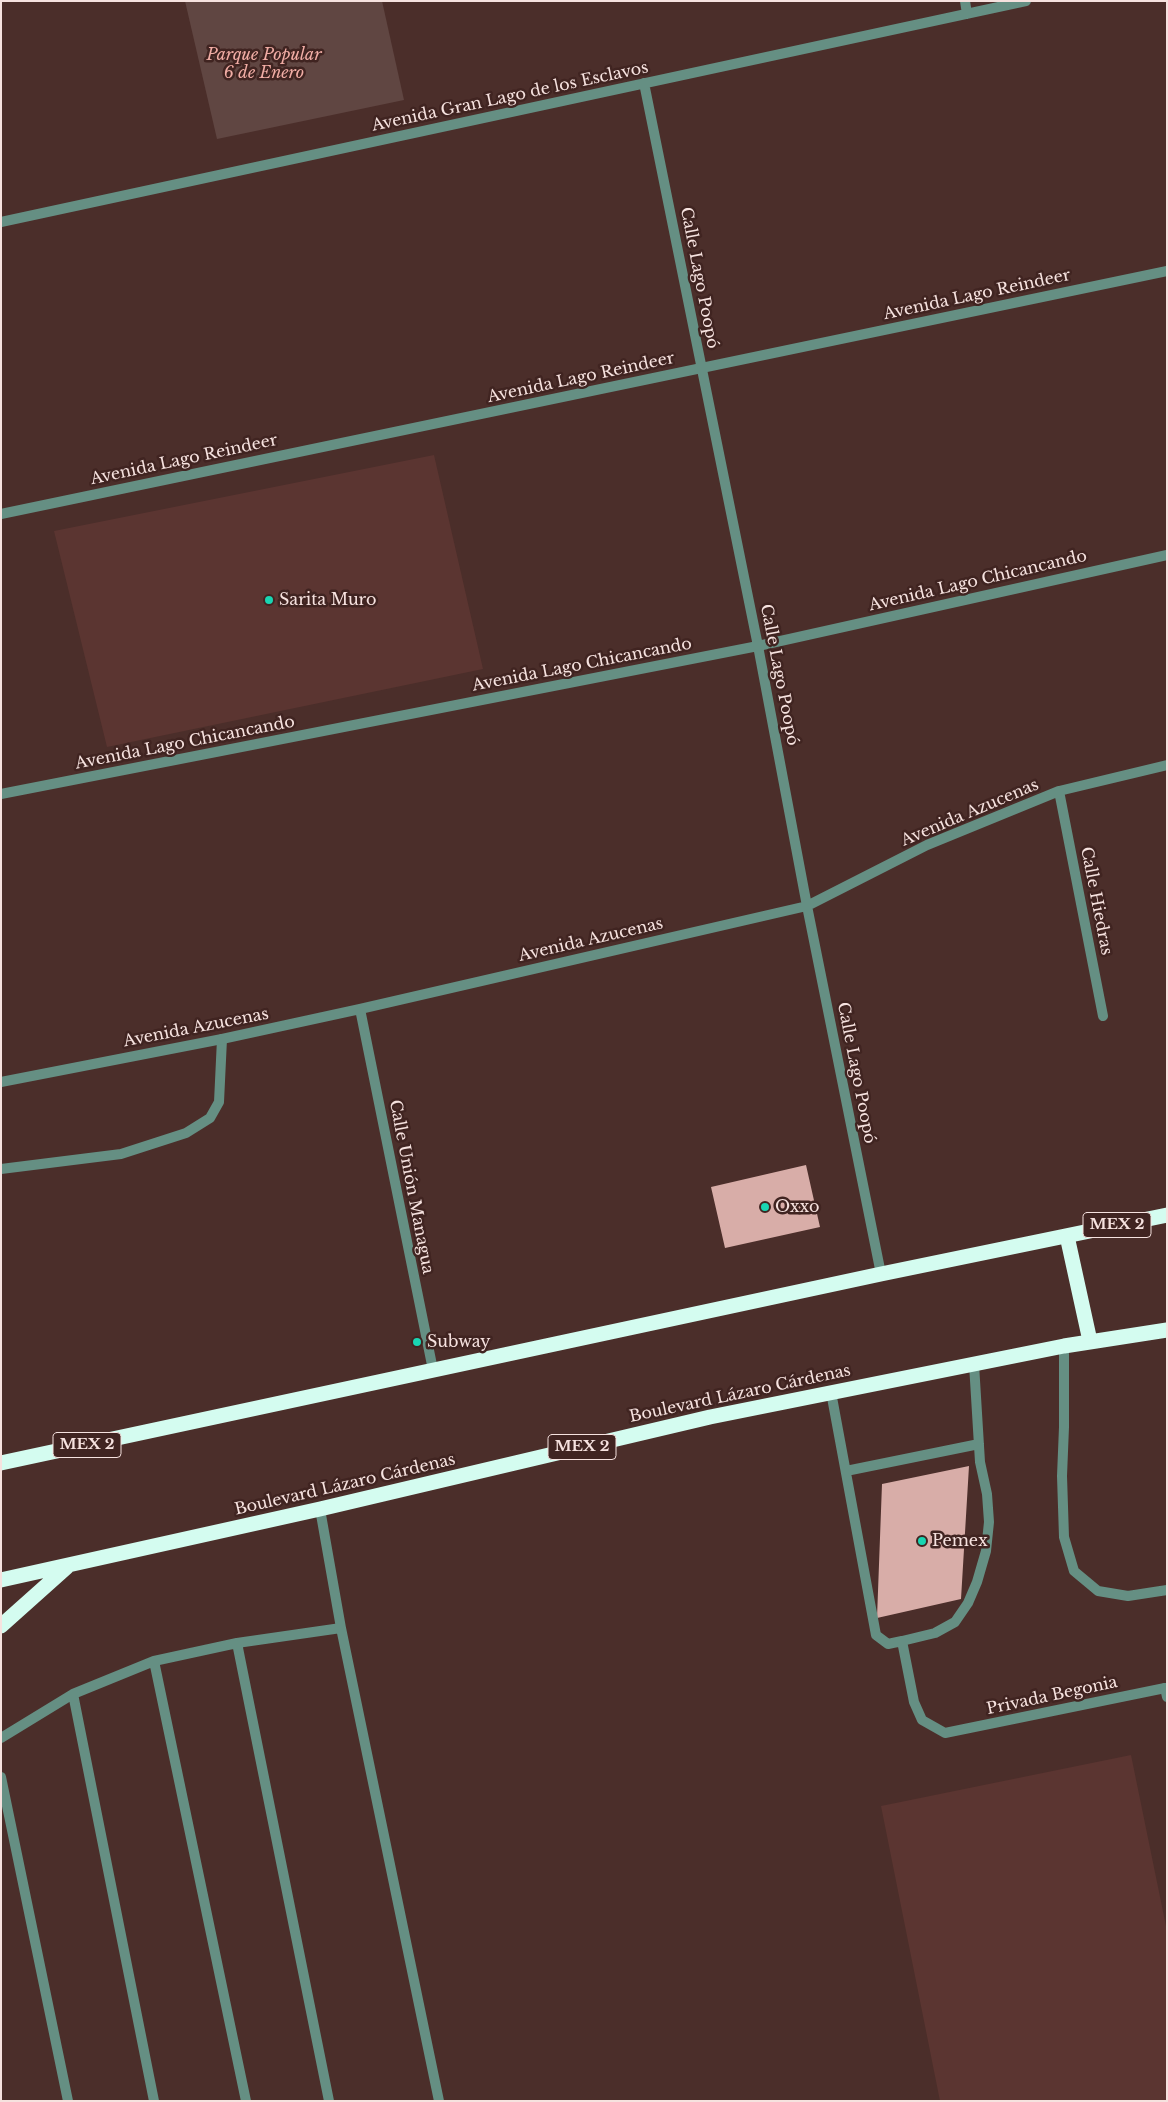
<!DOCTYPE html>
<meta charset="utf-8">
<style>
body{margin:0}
#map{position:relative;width:1168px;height:2102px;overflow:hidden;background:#4b2e2a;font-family:"Libre Baskerville",serif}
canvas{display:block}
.frame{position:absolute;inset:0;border:2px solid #f6e2df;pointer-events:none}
</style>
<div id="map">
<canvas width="1168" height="2102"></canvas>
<div class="frame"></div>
</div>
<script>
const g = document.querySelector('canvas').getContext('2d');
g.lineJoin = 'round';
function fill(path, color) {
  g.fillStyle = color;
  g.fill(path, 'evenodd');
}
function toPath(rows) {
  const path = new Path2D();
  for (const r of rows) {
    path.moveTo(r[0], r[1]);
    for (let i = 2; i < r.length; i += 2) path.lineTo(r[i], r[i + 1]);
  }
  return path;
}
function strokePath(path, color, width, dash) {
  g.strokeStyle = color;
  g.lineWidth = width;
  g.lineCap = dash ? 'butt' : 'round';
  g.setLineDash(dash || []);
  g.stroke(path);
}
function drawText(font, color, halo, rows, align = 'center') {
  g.font = font + ' "Libre Baskerville",serif';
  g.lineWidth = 5;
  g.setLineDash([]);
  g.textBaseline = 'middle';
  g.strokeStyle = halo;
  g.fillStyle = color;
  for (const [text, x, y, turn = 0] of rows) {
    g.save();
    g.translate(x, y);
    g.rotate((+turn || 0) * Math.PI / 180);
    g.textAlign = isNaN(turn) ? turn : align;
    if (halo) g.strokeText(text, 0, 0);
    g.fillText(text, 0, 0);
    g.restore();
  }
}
fill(toPath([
 [434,455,483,669,107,747,54,531],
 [1131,1755,1167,1931,1167,2101,940,2101,881,1806]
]), '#5b3531');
fill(toPath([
 [185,1,382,1,404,100,217,139]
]), '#604642');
fill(toPath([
 [806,1165,820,1227,725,1248,711,1187],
 [969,1466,961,1599,877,1618,882,1484]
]), '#d8ada8');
strokePath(toPath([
 [1,1169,121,1154,186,1133,210,1118,219,1102,222,1039],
 [1064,1346,1064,1427,1062,1476,1064,1537,1074,1571,1098,1591,1128,1596,1167,1590],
 [974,1364,980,1462,987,1494,989,1522,986,1551,977,1582,968,1603,955,1622,935,1633,902,1641,914,1702,922,1720,945,1733,1165,1688],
 [831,1392,876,1635,888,1644,902,1641],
 [846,1471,979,1444],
 [320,1509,341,1628,439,2101],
 [237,1643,329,2101],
 [154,1661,246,2101],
 [73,1694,154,2101],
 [1,1738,73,1694,154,1661,237,1643,341,1628],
 [1,1777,68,2101]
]), '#658f83', 10);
strokePath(toPath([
 [965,1,967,14],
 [644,83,758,646,807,906,881,1274],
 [1,222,1026,1],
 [1,514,1167,271],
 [1059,791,1103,1016],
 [1,794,758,646,1167,555],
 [360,1009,433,1370],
 [1,1082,222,1039,360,1009,807,906,927,845,1059,791,1167,765],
 [1167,1688,1165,1688,1167,1697]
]), '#658f83', 10);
strokePath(toPath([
 [1067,1236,1090,1341],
 [1,1463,881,1274,1167,1215],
 [1,1580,320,1509,710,1417,1064,1346,1167,1330],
 [1,1626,67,1567]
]), '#d4fcf0', 15);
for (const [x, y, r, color] of [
 [269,600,5,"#19d5b2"],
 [765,1207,5,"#19d5b2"],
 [417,1342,5,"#19d5b2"],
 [922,1541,5,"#19d5b2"]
]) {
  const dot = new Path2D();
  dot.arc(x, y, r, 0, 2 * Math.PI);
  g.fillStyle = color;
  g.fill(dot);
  strokePath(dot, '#402421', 2);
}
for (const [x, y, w] of [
 [1117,1225,68],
 [87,1445,68],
 [582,1447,68]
]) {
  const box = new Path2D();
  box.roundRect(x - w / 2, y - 12.5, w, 25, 4);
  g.fillStyle = '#402421';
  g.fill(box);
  strokePath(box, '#f6e2df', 1);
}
drawText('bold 15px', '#f6e2df', null, [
 ["MEX 2",1117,1225],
 ["MEX 2",87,1445],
 ["MEX 2",582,1447]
]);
drawText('italic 16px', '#f1ada5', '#402421', [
 ["Parque Popular",264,55],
 ["6 de Enero",264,73]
]);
drawText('16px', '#f6e2df', '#402421', [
 ["Avenida Gran Lago de los Esclavos",510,97,-12],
 ["Calle Lago Poopó",699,278,79],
 ["Avenida Lago Reindeer",977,295,-12],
 ["Avenida Lago Reindeer",581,378,-12],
 ["Avenida Lago Reindeer",184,460,-12],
 ["Avenida Lago Chicancando",978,581,-13],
 ["Avenida Lago Chicancando",582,665,-11],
 ["Calle Lago Poopó",779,675,79],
 ["Avenida Lago Chicancando",185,743,-11],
 ["Avenida Azucenas",970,813,-23],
 ["Calle Hiedras",1096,901,79],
 ["Avenida Azucenas",591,940,-13],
 ["Avenida Azucenas",196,1028,-11],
 ["Calle Lago Poopó",856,1073,79],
 ["Calle Unión Managua",411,1187,79],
 ["Boulevard Lázaro Cárdenas",740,1394,-12],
 ["Boulevard Lázaro Cárdenas",345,1485,-13],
 ["Privada Begonia",1052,1696,-12]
]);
drawText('16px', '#f6e2df', '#402421', [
 ["Sarita Muro",279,600],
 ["Oxxo",775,1207],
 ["Subway",427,1342],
 ["Pemex",932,1541]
], 'left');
</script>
